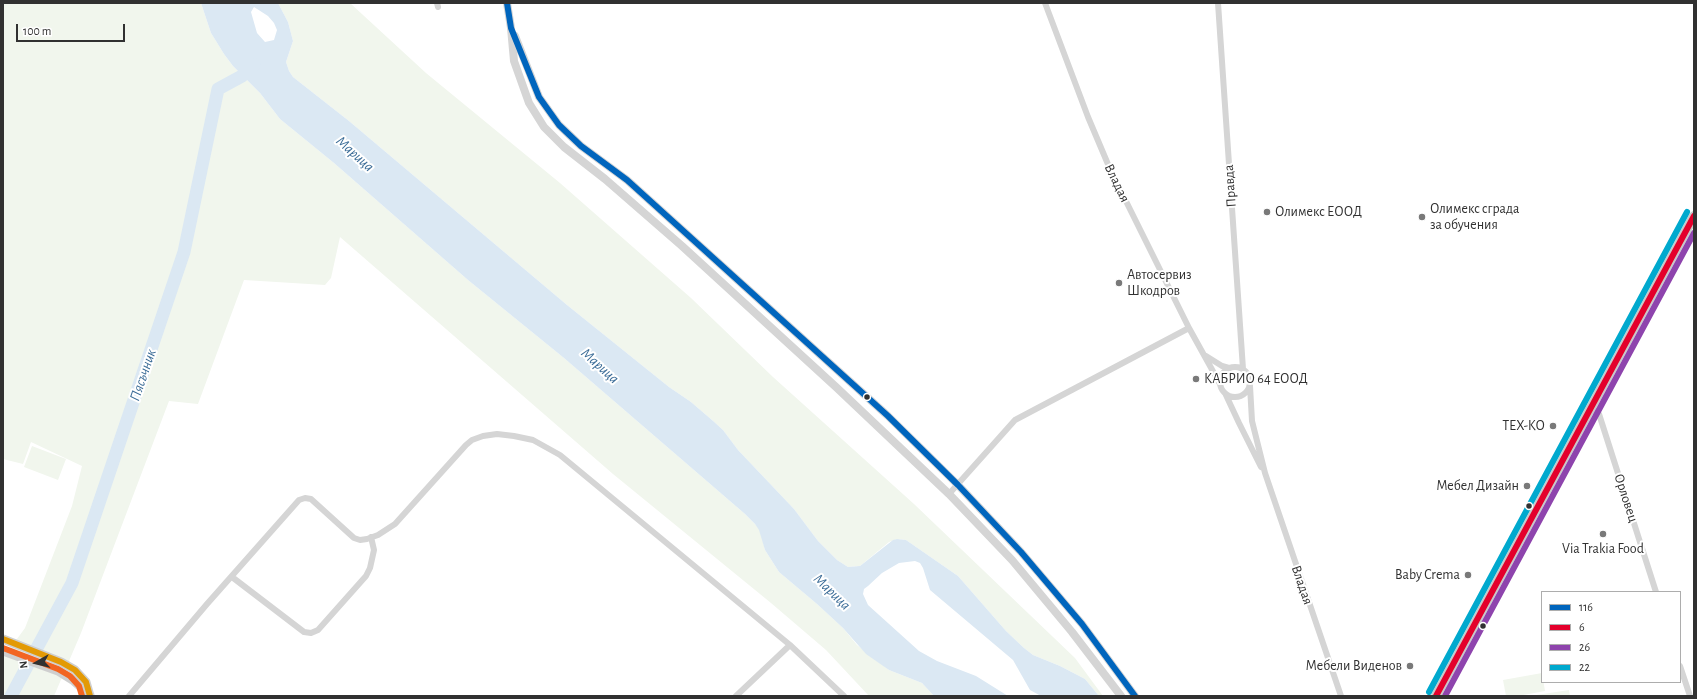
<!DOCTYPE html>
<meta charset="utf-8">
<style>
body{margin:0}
#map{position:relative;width:1697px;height:699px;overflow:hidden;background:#fff;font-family:"Alegreya Sans",sans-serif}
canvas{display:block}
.frame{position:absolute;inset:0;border:4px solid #313131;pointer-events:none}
.legend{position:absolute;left:1541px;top:591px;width:140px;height:92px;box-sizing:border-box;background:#fff;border:1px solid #adadad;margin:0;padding:5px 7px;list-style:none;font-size:12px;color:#313131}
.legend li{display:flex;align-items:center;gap:8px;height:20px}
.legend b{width:20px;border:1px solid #adadad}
.north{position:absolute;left:16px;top:643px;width:40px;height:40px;-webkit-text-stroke:3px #fff;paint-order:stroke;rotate:262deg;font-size:11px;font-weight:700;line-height:16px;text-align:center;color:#313131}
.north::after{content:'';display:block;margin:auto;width:14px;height:18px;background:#313131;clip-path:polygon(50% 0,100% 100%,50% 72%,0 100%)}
.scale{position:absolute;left:16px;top:24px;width:109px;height:18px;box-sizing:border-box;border:2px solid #313131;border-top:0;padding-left:5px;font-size:12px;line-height:14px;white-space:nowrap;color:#313131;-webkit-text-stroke:3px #fff;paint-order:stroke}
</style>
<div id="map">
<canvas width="1697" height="699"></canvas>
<div class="frame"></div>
<ul class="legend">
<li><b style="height:5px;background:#0065bd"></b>116</li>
<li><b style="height:5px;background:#e4002b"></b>6</li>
<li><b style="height:5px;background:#8e44ad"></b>26</li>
<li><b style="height:5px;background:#00a9ce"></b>22</li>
</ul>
<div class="north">N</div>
<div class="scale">100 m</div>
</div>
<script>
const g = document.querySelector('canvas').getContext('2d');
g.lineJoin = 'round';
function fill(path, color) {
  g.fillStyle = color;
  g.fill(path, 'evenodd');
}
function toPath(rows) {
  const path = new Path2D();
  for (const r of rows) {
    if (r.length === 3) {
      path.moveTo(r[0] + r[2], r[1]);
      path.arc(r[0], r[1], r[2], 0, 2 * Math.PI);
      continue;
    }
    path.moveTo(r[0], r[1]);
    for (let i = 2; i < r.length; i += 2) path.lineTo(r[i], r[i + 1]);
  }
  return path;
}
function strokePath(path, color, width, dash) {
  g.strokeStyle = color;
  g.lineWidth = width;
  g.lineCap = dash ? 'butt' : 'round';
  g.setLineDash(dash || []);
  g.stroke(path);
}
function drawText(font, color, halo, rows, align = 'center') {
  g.font = font + ' "Alegreya Sans",sans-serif';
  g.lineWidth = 4;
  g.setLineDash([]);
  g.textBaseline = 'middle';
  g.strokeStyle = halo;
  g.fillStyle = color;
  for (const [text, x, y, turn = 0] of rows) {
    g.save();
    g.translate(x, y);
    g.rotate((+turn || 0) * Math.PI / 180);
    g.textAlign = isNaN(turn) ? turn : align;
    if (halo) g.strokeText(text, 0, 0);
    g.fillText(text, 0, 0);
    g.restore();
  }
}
fill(toPath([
 [3,3,201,3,211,33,224,54,233,66,260,93,280,119,334,163,468,280,564,358,745,514,755,524,760,530,765,550,779,572,817,604,843,628,857,645,889,670,922,683,934,696,869,696,826,650,771,603,613,474,340,237,331,278,325,285,244,280,198,404,169,401,81,633,54,696,3,696,3,658,25,628,72,506,82,466,31,442,23,464,3,459],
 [278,3,350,3,426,73,560,183,691,298,773,377,914,504,1075,658,1103,696,1099,696,1085,679,1060,666,1033,655,1024,648,1006,631,958,576,906,540,897,539,889,542,860,566,848,567,837,560,818,541,794,509,738,450,723,430,712,420,691,402,669,387,567,305,349,121,293,77,289,71,286,62,293,41,288,22],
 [32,446,66,459,58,480,24,467],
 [1542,673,1545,691,1518,696,1506,696,1503,680],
 [1569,690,1570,696,1530,696]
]), '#f1f6ed');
fill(toPath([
 [201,3,278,3,288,22,293,41,286,62,289,71,293,77,349,121,567,305,669,387,691,402,712,420,723,430,738,450,794,509,818,541,837,560,848,567,860,566,893,540,897,539,906,540,958,576,1006,631,1024,648,1033,655,1060,666,1085,679,1099,696,1041,696,1030,690,1013,660,930,590,923,568,920,563,915,561,899,563,882,573,868,586,864,589,863,594,868,605,919,651,937,661,976,676,1008,696,934,696,922,683,889,670,866,654,843,628,817,604,779,572,765,550,759,530,755,524,745,514,564,358,468,280,334,163,280,119,260,93,233,66,224,54,211,33],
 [254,7,268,16,274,23,277,30,274,40,265,42,257,33,251,12]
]), '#dbe8f3');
strokePath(toPath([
 [11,696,72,583,184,252,218,89,242,76,254,65]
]), '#dbe8f3', 13);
strokePath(toPath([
 [437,3,438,7],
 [1045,3,1088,117,1110,169,1189,328,1220,384],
 [1218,3,1243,369],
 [1206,356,1222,366,1229,368],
 [1235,382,15],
 [1250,386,1252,421,1265,473,1341,696],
 [1225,393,1239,423,1261,467],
 [1590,408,1599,414,1656,592],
 [949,494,1015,420,1189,328],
 [232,577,304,632,311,633,318,630,366,576,370,568,374,550,371,537],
 [1680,666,1690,696],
 [129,696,207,604,299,500,305,498,311,499,354,538,360,540,367,539,378,535,395,524,466,445,472,440,483,436,497,434,514,436,533,440,560,455,790,645,844,696],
 [736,696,790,645]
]), '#d5d5d5', 6);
strokePath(toPath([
 [507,3,511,28,514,61,529,103,544,127,564,147,605,179,682,246,836,387,949,494,1012,560,1072,632,1121,696],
 [515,36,539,97,559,125,581,146,627,180,888,416,958,485,1021,552,1082,624,1135,696]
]), '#d5d5d5', 8);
strokePath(toPath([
 [3,639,61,662,75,670,86,682,90,696],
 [3,651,58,671,74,681,90,695]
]), '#cfcfcf', 9);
strokePath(toPath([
 [1436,696,1694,216]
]), '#c9c9c9', 10);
strokePath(toPath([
 [507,3,511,28,539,97,559,125,581,146,627,180,888,416,958,485,1021,552,1082,624,1135,696]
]), '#0065bd', 6);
strokePath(toPath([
 [1436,696,1694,216]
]), '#e4002b', 6);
strokePath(toPath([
 [1445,696,1694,233]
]), '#8e44ad', 6);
strokePath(toPath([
 [1429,692,1687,212]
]), '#00a9ce', 6);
strokePath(toPath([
 [3,639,61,662,75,670,86,682,90,696]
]), '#e39a05', 6);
strokePath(toPath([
 [3,648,58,669,70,676,79,686,82,696]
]), '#f26522', 6);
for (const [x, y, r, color] of [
 [1267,212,4,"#797979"],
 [1422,217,4,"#797979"],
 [1119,283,4,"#797979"],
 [1196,379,4,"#797979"],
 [867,397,3.5,"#313131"],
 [1553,426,4,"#797979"],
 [1527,486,4,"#797979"],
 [1529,506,3.5,"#313131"],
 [1603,534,4,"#797979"],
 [1468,575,4,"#797979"],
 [1483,626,3.5,"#313131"],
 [1410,666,4,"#797979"]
]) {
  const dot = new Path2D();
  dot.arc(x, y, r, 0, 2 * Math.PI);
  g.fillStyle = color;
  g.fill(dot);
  strokePath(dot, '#fff', 1.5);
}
drawText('14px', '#313131', '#fff', [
 ["Владая",1117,183,64],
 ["Правда",1230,186,-94],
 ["Орловец",1626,498,72],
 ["Владая",1302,585,71]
]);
drawText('14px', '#313131', '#fff', [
 ["Олимекс сграда",1430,209],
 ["за обучения",1430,225],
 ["Олимекс ЕООД",1275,212],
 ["Автосервиз",1127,275],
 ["Шкодров",1127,291],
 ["КАБРИО 64 ЕООД",1204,379],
 ["ТЕХ-КО",1545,426,"right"],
 ["Мебел Дизайн",1519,486,"right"],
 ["Via Trakia Food",1603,549,"center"],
 ["Baby Crema",1460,575,"right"],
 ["Мебели Виденов",1402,666,"right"]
], 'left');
drawText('italic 15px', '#3b6c97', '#fff', [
 ["Марица",355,154,42],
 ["Марица",600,366,42],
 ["Пясъчник",143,375,-71],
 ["Марица",832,592,44]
]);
</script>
